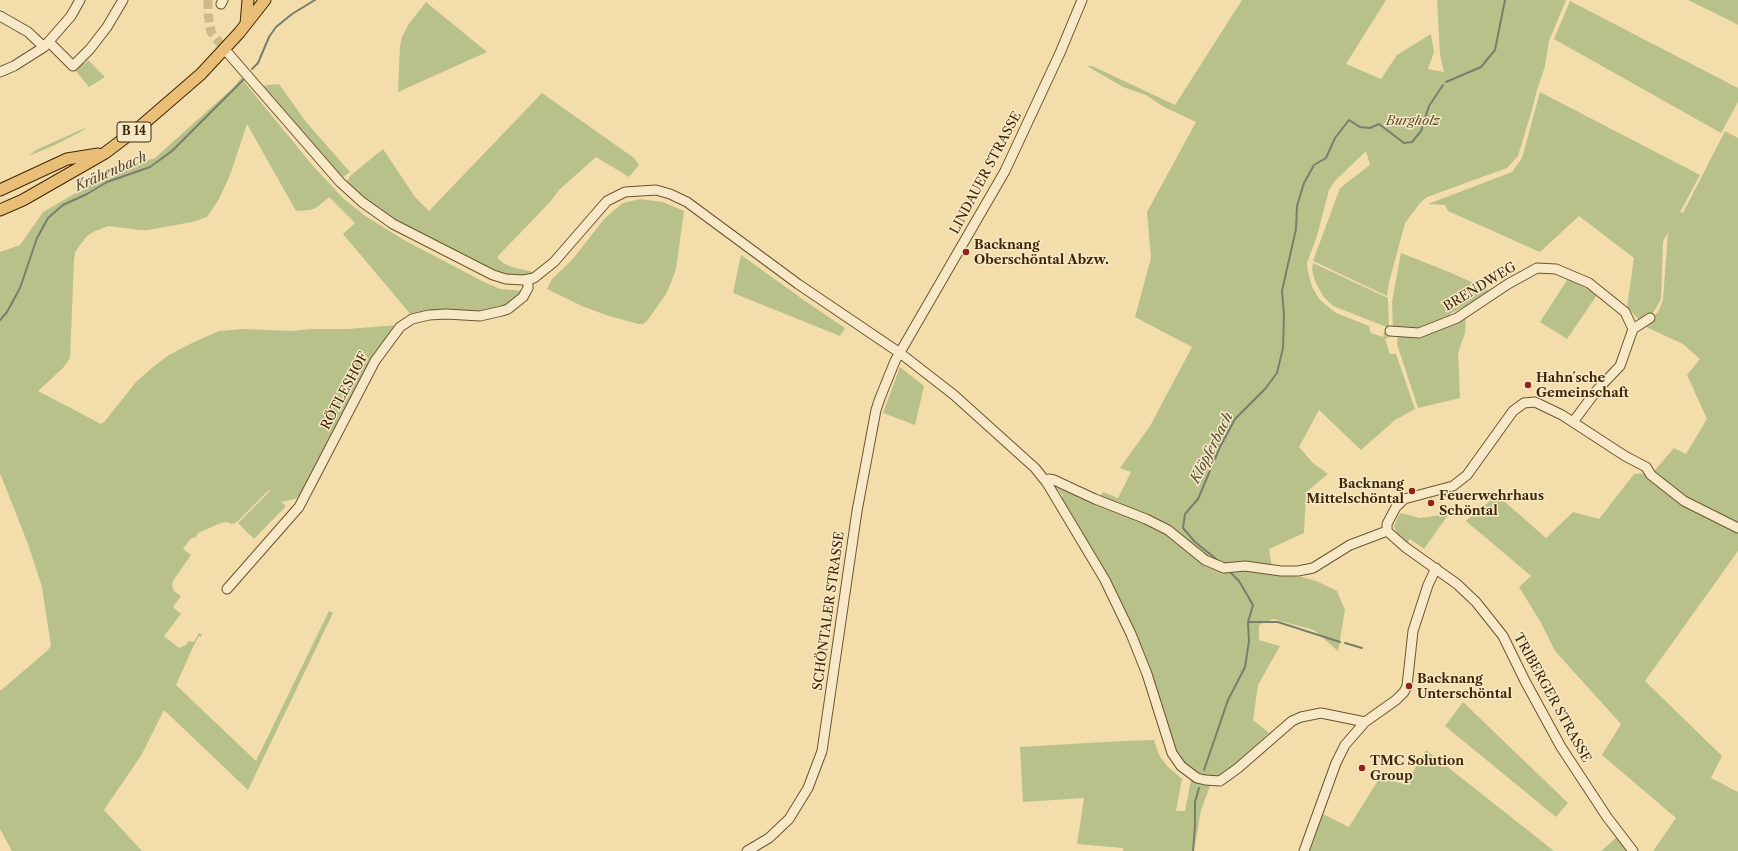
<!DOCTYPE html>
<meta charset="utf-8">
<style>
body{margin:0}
canvas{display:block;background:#f2ddab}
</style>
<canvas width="1738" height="851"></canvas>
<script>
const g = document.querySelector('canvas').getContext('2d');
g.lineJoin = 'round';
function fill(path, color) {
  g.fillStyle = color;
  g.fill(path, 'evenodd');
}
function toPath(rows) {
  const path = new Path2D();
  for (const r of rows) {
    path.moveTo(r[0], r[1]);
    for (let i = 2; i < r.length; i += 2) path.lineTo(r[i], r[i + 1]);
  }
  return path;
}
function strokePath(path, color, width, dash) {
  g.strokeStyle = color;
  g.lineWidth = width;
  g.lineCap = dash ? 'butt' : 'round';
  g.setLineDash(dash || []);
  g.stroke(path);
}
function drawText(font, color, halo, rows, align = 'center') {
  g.font = font + ' "Libre Caslon Text",serif';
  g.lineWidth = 3;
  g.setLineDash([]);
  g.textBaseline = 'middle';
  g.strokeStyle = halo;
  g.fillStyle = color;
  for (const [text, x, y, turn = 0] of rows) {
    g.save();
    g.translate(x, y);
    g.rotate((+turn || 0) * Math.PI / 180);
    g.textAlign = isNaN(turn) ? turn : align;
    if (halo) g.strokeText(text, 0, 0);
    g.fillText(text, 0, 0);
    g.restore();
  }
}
fill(toPath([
 [1242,0,1386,0,1346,64,1381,79,1397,55,1431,34,1434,52,1428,69,1444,72,1440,54,1437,0,1566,0,1549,41,1545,66,1537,90,1532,110,1518,156,1507,168,1427,197,1420,203,1405,223,1389,282,1387,296,1313,261,1340,188,1370,165,1366,151,1335,181,1329,190,1317,236,1307,263,1308,272,1312,287,1320,300,1336,313,1369,326,1371,333,1383,337,1384,332,1390,336,1390,337,1385,339,1390,354,1396,354,1415,409,1395,420,1361,450,1319,410,1299,447,1313,463,1328,474,1306,492,1304,533,1269,549,1273,574,1302,577,1316,581,1337,591,1345,610,1338,651,1314,630,1273,619,1259,625,1259,640,1280,646,1258,685,1253,720,1269,733,1210,786,1201,810,1194,851,1123,851,1123,848,1077,844,1084,798,1023,802,1020,747,1122,741,1154,740,1159,755,1167,766,1182,779,1176,811,1185,811,1193,770,1184,763,1175,752,1149,673,1060,498,1063,496,1054,485,1057,484,1096,502,1103,492,1118,498,1131,472,1120,468,1150,426,1192,347,1135,317,1151,258,1147,212,1196,122,1164,107,1146,95,1123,87,1087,66,1092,66,1175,105],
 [1688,0,1738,0,1738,25,1733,22],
 [1570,1,1738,88,1738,102,1721,133,1554,39],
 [426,2,487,52,398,92,400,46,402,37,408,25],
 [88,60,105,77,89,87,75,70,83,62,85,64],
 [241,78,313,166,344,199,364,215,404,240,482,281,500,289,524,291,500,311,412,316,343,234,355,223,329,197,316,208,310,210,296,211,247,124,230,175,219,199,207,217,192,222,148,230,140,230,108,226,93,232,86,237,75,252,74,260,70,358,63,368,38,391,101,424,105,421,136,382,153,367,169,355,192,343,219,331,244,329,292,331,311,329,348,329,398,325,303,495,298,498,282,502,269,490,237,522,232,524,227,522,221,523,198,533,196,537,190,539,183,549,191,555,173,581,172,585,174,591,181,596,173,607,181,614,164,636,179,648,186,645,188,641,194,642,199,633,202,635,201,637,199,636,193,647,176,685,256,761,329,611,333,613,248,790,164,710,142,754,104,810,142,851,12,851,0,829,0,691,47,651,51,646,42,587,28,544,0,473,0,252,20,245,43,212,114,171,155,158,234,87],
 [279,84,306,122,350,172,342,178,261,86],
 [1540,92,1700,175,1680,212,1683,213,1725,131,1738,138,1738,551,1645,681,1722,756,1711,778,1738,792,1738,851,1653,851,1676,818,1602,755,1621,724,1555,651,1540,621,1519,587,1531,576,1466,521,1497,495,1546,538,1573,512,1599,519,1634,474,1648,473,1655,470,1674,448,1686,454,1707,419,1687,375,1700,359,1683,344,1644,326,1658,312,1663,300,1668,232,1663,242,1661,299,1655,310,1642,323,1627,307,1634,258,1579,216,1540,252,1448,211,1445,205,1428,204,1512,172,1522,158],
 [542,93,634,158,639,165,629,177,596,157,559,190,550,202,497,257,503,263,512,267,533,272,541,269,533,274,525,277,510,277,481,267,378,211,346,183,350,176,383,149,415,197,429,211],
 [85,128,84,130,57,144,29,156,36,150],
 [640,199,663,202,684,211,676,269,671,283,666,294,647,321,643,324,638,324,606,315,582,306,547,289,552,279,572,260,605,218,623,203],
 [1401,253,1454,274,1492,292,1466,309,1463,307,1450,314,1448,320,1423,329,1393,328,1392,302],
 [741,255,808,303,845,328,840,336,733,293],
 [1313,263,1388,298,1389,328,1333,306,1323,296,1315,281,1312,270],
 [1569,277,1597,295,1567,339,1540,322],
 [1466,315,1465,333,1458,353,1460,398,1418,408,1397,344,1398,337],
 [900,367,924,386,915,425,883,413],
 [270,491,286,506,254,539,238,523],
 [1401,513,1420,518,1442,515,1445,513,1448,515,1424,549,1410,539,1407,543,1398,535,1394,526,1398,517],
 [1463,702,1568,803,1556,817,1445,726],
 [1426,750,1554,851,1306,851,1319,812,1349,827,1379,779,1406,784],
 [1617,837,1628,851,1601,851]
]), '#b9c18a');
strokePath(toPath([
 [252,69,258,63,269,37,276,27,292,14,315,0],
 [1446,82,1481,67,1495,50,1505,0],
 [0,320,7,312,20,288,37,238,48,218,63,205,87,194,107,182,150,167,172,151,244,79],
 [1220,562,1195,542,1183,528,1185,514,1198,499,1220,447,1235,419,1265,389,1277,373,1283,348,1284,315,1282,291,1296,229,1297,206,1304,183,1314,165,1326,158,1335,138,1349,120,1360,127,1370,128,1379,124,1404,143,1412,142,1421,131,1429,106,1443,85],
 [1248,622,1278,622,1340,642],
 [1345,643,1362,648],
 [1204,770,1228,700,1245,667,1249,641,1248,622,1253,605,1239,581,1229,571],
 [1193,851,1195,826,1195,802,1199,788]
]), '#787f6d', 2);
strokePath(toPath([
 [208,0,208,14,211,32,227,52]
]), '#ceb98a', 9, [9, 4.5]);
const minor = toPath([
 [221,4,223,0],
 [0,16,28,32,44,47],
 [49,42,73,66,90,49,107,27,123,0],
 [227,52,340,182,362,202,393,224,493,275,506,279,523,280,534,278,554,262,607,201,625,192,656,190,670,194,687,202,798,284,900,353,954,395,1035,468,1047,483,1105,580,1131,634,1147,674,1172,753,1181,766,1197,778,1205,780,1220,781,1238,768,1292,721,1301,717,1321,713,1365,722],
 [0,72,14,66,44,47,71,16,80,0],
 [1390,331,1419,333,1457,318,1508,284,1537,268,1556,269,1589,283,1625,312,1633,329],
 [1573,422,1597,390,1620,366,1633,329,1650,318],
 [1046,482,1049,479,1054,480,1095,499,1146,519,1168,530,1205,560,1224,568,1245,566,1281,571,1298,571,1313,568,1350,545,1387,531],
 [227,589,299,507,375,361,400,327,412,319,429,315,446,314,480,316,502,311,508,309,523,297,528,288,528,280],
 [747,851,769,838,789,819,808,788,822,751,857,511,876,410,880,398,895,361,1005,171,1060,53,1082,0],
 [1304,851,1336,763,1345,745,1365,722,1396,700,1404,692,1407,686,1413,631,1428,585,1436,568],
 [1633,851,1607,817,1561,747,1525,681,1503,636,1476,602,1457,584,1405,547,1387,531,1387,524,1396,507,1404,499,1453,486,1467,475,1513,411,1524,403,1535,402,1562,415,1625,456,1646,467,1651,475,1684,501,1738,528]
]);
const major = toPath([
 [246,24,248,0],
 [0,190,67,159,98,154],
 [0,210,23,200,105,153,142,125,201,74,239,33,265,0]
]);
strokePath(minor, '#6c542f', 11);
strokePath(major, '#402706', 13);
strokePath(minor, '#f7e9c8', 9);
strokePath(major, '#e9be76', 11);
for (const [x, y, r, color] of [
 [966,252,4,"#8f2418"],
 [1528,385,4,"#8f2418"],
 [1412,491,4,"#8f2418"],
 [1431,503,4,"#8f2418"],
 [1409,686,4,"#8f2418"],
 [1362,768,4,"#8f2418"]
]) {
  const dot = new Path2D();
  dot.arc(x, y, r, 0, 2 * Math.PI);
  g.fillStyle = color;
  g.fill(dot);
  strokePath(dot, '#f7e9c8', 1.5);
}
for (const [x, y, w] of [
 [134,132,34]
]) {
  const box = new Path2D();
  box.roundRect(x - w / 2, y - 10, w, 20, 3);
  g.fillStyle = '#f7e9c8';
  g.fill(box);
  strokePath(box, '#402706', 1);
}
drawText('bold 12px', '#402706', null, [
 ["B 14",134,132]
]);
drawText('italic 13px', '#5e4e27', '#f7e9c8', [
 ["Burgholz",1413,121]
]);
drawText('13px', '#402706', '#f7e9c8', [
 ["LINDAUER STRASSE",986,173,-62],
 ["BRENDWEG",1480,287,-31],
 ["RÖTLESHOF",345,391,-62],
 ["SCHÖNTALER STRASSE",829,611,-82],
 ["TRIBERGER STRASSE",1552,698,61]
]);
drawText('bold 13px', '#402706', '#f7e9c8', [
 ["Backnang",974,245],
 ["Oberschöntal Abzw.",974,260],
 ["Hahn´sche",1536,378],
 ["Gemeinschaft",1536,393],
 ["Backnang",1404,484,"right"],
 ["Mittelschöntal",1404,499,"right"],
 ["Feuerwehrhaus",1439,496],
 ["Schöntal",1439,511],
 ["Backnang",1417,679],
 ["Unterschöntal",1417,694],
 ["TMC Solution",1370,761],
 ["Group",1370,776]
], 'left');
drawText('italic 14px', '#574c31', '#f7e9c8', [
 ["Krähenbach",111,172,-24],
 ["Klöpferbach",1212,448,-63]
]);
</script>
